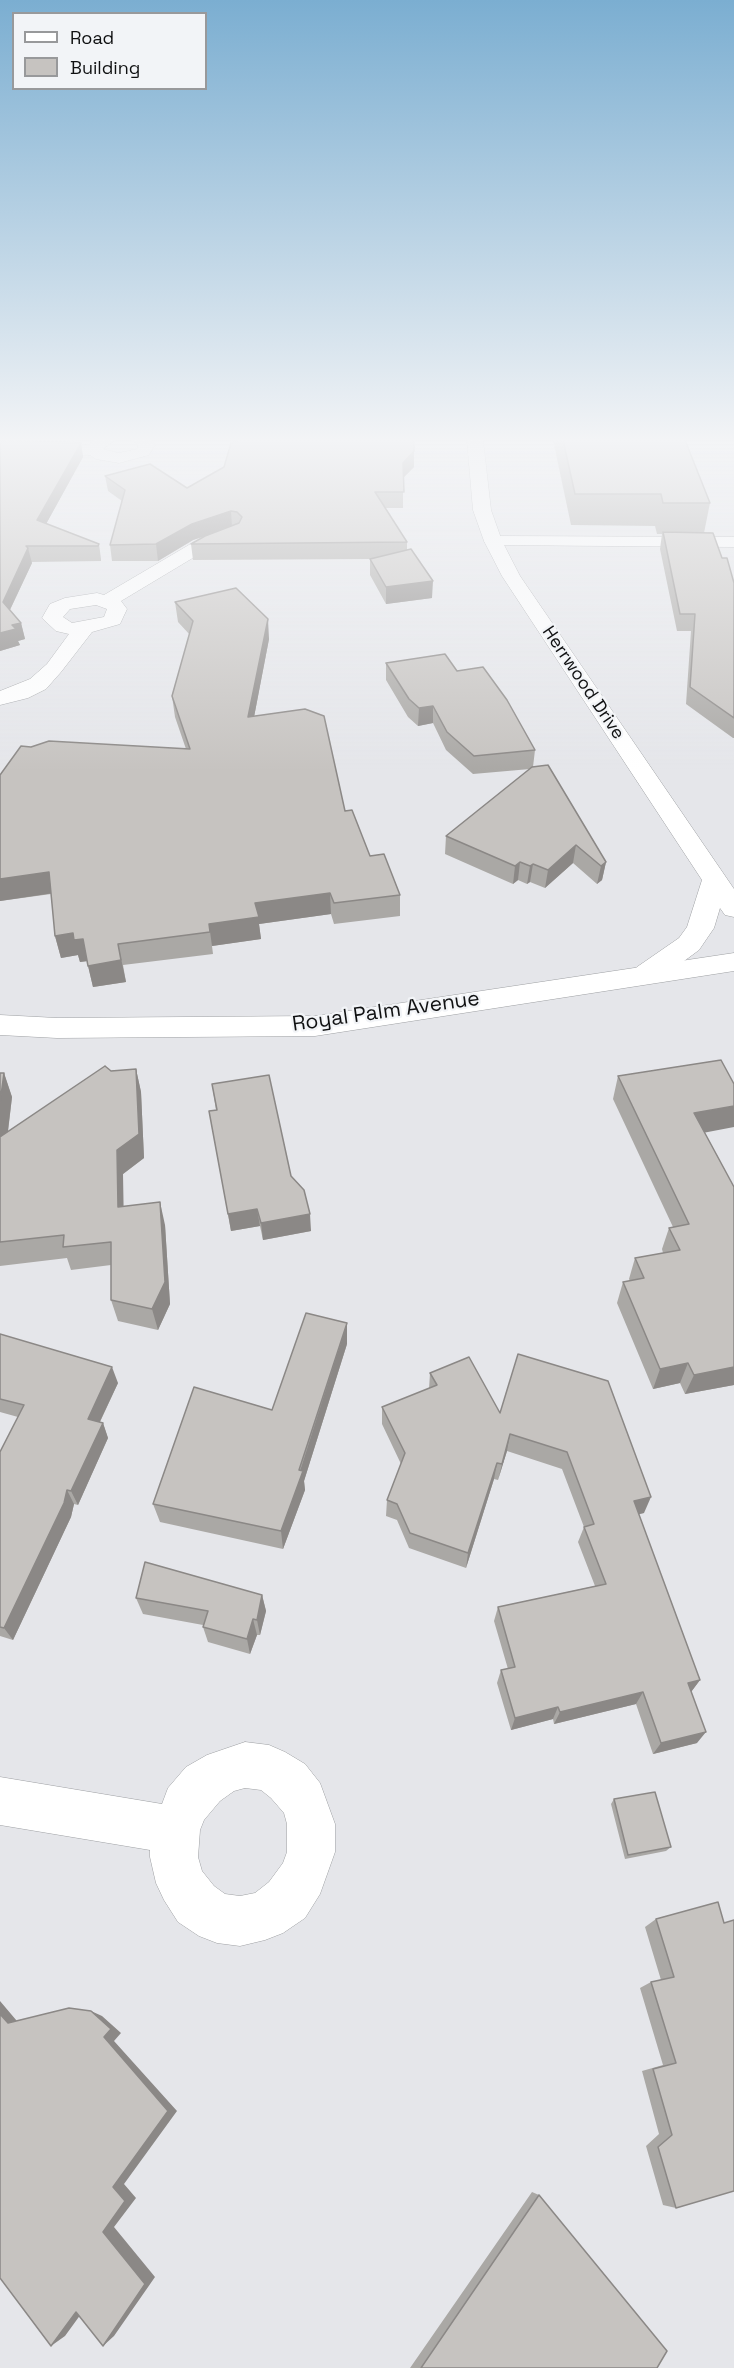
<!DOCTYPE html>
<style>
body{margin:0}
#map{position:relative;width:734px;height:2368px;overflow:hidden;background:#e5e6ea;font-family:"Space Grotesk",sans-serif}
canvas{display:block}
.legend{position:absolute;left:12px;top:12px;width:195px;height:78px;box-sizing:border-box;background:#f2f4f7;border:2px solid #98999b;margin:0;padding:8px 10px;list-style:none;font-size:18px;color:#101112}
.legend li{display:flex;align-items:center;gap:12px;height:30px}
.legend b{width:30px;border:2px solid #98999b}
</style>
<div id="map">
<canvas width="734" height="2368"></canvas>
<ul class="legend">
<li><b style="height:8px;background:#fff"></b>Road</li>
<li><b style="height:16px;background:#c6c3c0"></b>Building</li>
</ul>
</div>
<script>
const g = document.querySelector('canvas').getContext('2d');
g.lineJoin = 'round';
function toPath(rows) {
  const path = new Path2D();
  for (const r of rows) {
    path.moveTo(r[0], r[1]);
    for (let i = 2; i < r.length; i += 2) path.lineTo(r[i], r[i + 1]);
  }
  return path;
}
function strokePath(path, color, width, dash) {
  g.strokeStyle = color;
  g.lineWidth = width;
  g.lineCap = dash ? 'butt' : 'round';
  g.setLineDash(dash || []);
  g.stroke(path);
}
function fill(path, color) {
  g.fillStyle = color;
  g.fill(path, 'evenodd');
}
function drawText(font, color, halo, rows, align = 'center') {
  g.font = font + ' "Space Grotesk",sans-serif';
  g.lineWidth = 4.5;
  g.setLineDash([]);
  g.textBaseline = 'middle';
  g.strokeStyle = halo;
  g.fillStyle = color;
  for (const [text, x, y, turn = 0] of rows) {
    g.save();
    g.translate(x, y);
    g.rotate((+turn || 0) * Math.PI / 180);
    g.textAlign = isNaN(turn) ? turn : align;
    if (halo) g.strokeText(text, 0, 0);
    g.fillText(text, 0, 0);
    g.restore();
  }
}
const minor = toPath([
 [93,440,115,440,103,449,119,453,137,449,138,446,132,440,151,440,155,445,149,455,119,463,96,459,90,455,0,453,0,443,89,445,93,440],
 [232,529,238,530,241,534,238,538,206,550,121,601,127,609,120,624,92,632,61,672,46,689,28,698,0,705,0,691,30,679,47,664,69,634,56,631,42,618,50,604,65,598,97,593,104,595,194,542,232,529],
 [96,605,107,609,104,617,72,623,63,617,70,609,96,605],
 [493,536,734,537,734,547,487,545,484,541,487,537,493,536],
 [734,953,734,971,315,1036,57,1038,0,1035,0,1015,57,1018,315,1016,734,953],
 [245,1742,269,1745,285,1752,305,1764,320,1783,335,1824,335,1852,320,1894,305,1918,283,1933,265,1940,240,1946,217,1943,199,1936,178,1922,164,1900,156,1883,150,1857,150,1850,0,1825,0,1777,162,1804,168,1788,186,1767,207,1755,245,1742],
 [245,1788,261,1790,271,1798,284,1813,287,1824,287,1852,283,1863,269,1882,255,1893,240,1896,225,1894,214,1886,202,1871,198,1857,200,1830,204,1820,220,1801,234,1791,245,1788]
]);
const tertiary = toPath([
 [467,440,483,440,491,510,502,541,520,576,734,889,734,917,725,915,720,908,714,928,699,950,657,981,647,983,637,981,633,974,637,967,679,938,687,927,702,880,502,576,484,541,473,510,467,440]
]);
strokePath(minor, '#9ea0a3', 1);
strokePath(tertiary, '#9ea0a3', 1);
fill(minor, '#fff');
fill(tertiary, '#fff');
fill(toPath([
 [0,440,75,440,75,442],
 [553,440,685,440,710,503,704,533,722,558,734,583,734,738,733,738,686,704,691,631,677,631,660,549,662,534,657,534,655,526,571,525],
 [0,441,81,443,83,457,46,524,99,544,101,559,101,561,31,562,32,563,10,610,21,623,25,639,18,641,20,645,0,651],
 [414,451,414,467,403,478,403,508,385,508,407,542,407,550,432,598,386,604,370,575,370,559,193,560,191,544,205,536,193,540,158,561,112,561,110,545,122,501,108,491,105,476,187,488],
 [175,602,269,639,254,717,345,811,370,856,400,895,400,916,334,924,331,914,259,924,261,939,212,946,213,954,123,965,126,982,93,987,87,961,80,962,78,955,61,958,55,936,51,894,0,901,0,775,31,747,186,749,175,717,172,696,190,635,178,622],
 [386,663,457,671,535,750,533,767,606,862,602,880,597,884,573,863,545,888,530,882,527,884,518,880,513,884,445,854,446,836,530,769,473,774,446,750,433,723,418,726,408,717,386,680],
 [136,1069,141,1092,144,1158,123,1174,123,1206,165,1225,170,1304,158,1330,118,1321,111,1300,111,1265,71,1270,67,1258,0,1266,0,1073,4,1073,12,1097,8,1132,111,1071],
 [618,1076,705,1133,734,1187,734,1385,685,1394,680,1383,653,1389,617,1303,623,1282,630,1281,629,1279,635,1258,663,1253,662,1249,669,1228,673,1227,613,1099],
 [212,1084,291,1176,311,1231,263,1240,260,1226,231,1231,209,1111,216,1110],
 [0,1334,118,1383,100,1422,103,1423,108,1438,78,1505,74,1504,71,1517,13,1640,0,1636,0,1452,18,1417,0,1412],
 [347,1344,304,1481,305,1490,283,1549,160,1522,153,1504,272,1410],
 [518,1354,644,1513,638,1514,700,1680,691,1692,697,1743,653,1754,636,1704,554,1724,553,1719,511,1730,497,1683,501,1670,508,1669,494,1621,498,1607,595,1586,578,1542,584,1527,562,1469,507,1451,498,1480,494,1479,466,1568,409,1548,397,1520,386,1516,387,1500,401,1464,382,1424,382,1407,429,1389,430,1373,500,1413],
 [262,1595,266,1611,260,1635,257,1635,250,1654,208,1642,203,1627,203,1625,143,1614,136,1598],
 [614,1799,671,1847,666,1851,625,1859,611,1804],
 [718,1902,676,2208,663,2205,646,2146,659,2134,642,2071,663,2065,640,1988,651,1982,661,1980,645,1927,656,1919],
 [532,2192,539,2195,657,2368,410,2368]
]), '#aaa8a5');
fill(toPath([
 [81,443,83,457,40,535,37,520],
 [414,451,414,467,403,478,403,463],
 [231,511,232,527,193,540,158,561,156,544,192,524],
 [28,548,32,563,6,618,3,602],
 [433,581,432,598,386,604,386,587],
 [268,619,269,639,250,738,248,717],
 [21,623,25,639,18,641,20,645,0,651,0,633,12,625],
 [433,706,433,723,418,726,419,708],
 [576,845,573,863,545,888,548,870],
 [520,862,518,880,513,884,515,866],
 [606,862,602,880,597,884,601,866],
 [533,864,530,882,527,884,530,866],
 [49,872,54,893,0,901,0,879],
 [330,893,331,914,259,924,261,939,212,946,209,924,255,903],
 [73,933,83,939,88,961,80,962,78,955,61,958,55,936],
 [118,944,126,982,93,987,88,966],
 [136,1069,141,1092,144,1158,123,1174,124,1230,118,1207,117,1150],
 [4,1073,12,1097,4,1163,0,1152,0,1103],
 [734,1106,734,1127,687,1136,694,1113],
 [160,1202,165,1225,170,1304,158,1330,152,1309],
 [257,1209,260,1226,231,1231,228,1214],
 [310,1214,311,1231,263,1240,261,1223],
 [347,1323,347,1344,304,1481,305,1490,283,1549,281,1531],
 [688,1363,680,1383,653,1389,660,1369],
 [112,1367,118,1383,94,1434,88,1419],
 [734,1367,734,1385,685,1394,694,1375],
 [103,1423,108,1438,78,1505,71,1491],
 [510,1434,507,1451,498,1480,502,1464],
 [497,1463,494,1479,466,1568,468,1553],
 [67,1490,74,1504,71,1517,13,1640,4,1628],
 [651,1497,644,1513,627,1517,634,1501],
 [262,1595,266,1611,260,1635,257,1620],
 [253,1619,257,1635,250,1654,247,1639],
 [700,1680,691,1692,688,1683],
 [643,1692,636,1704,554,1724,560,1712],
 [558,1707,553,1719,511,1730,515,1718],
 [706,1732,697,1743,653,1754,661,1743],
 [0,2001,22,2027,8,2023,0,2014],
 [91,2011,102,2016,121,2033,114,2041,177,2111,124,2184,136,2198,114,2227,155,2277,114,2336,103,2346,103,2232,113,2187],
 [89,2303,65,2336,51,2346,76,2312]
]), '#8b8886');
const building = toPath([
 [241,440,414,440,414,451,403,463,404,492,375,492,407,542,191,544,205,536,239,523,242,517,237,512,231,511,192,524,156,544,110,545,125,490,105,476,150,464,187,488,224,467,231,443,241,440],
 [563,440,685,440,710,503,663,503,661,494,575,494,563,440],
 [0,441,81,443,37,520,99,544,98,546,26,546,28,548,3,602,21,623,12,625,16,629,0,633,0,441],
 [663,532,713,533,722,558,727,558,734,583,734,718,690,687,695,614,680,614,663,532],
 [411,549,433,581,386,587,370,559,411,549],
 [236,588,268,619,248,717,305,709,324,716,345,811,352,810,370,856,384,854,400,895,334,903,330,893,255,903,259,917,209,924,210,932,118,944,121,960,88,966,83,939,74,940,73,933,55,936,49,872,0,879,0,775,21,746,31,747,49,741,190,749,172,696,193,621,175,602,236,588],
 [445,654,457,671,483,667,507,700,535,750,474,756,447,732,433,706,419,708,409,699,386,663,445,654],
 [548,765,606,862,601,866,576,845,548,870,533,864,530,866,520,862,515,866,446,836,532,767,548,765],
 [721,1060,734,1084,734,1106,694,1113,734,1187,734,1367,694,1375,688,1363,660,1369,623,1282,644,1278,635,1258,680,1250,669,1228,689,1224,618,1076,721,1060],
 [105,1066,111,1071,136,1069,139,1134,117,1150,118,1207,160,1202,165,1282,152,1309,111,1300,111,1242,63,1247,64,1235,0,1242,0,1137,105,1066],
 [0,1073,4,1073,0,1103,0,1073],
 [269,1075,291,1176,304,1190,310,1214,261,1223,257,1209,228,1214,209,1111,217,1110,212,1084,269,1075],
 [306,1313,347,1323,299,1470,303,1471,281,1531,153,1504,194,1387,272,1410,306,1313],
 [0,1334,112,1367,88,1419,103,1423,71,1491,67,1490,64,1503,4,1628,0,1627,0,1452,24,1405,0,1399,0,1334],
 [518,1354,608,1381,651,1497,634,1501,700,1680,688,1683,706,1732,661,1743,643,1692,560,1712,558,1707,515,1718,501,1670,515,1667,498,1607,606,1584,584,1527,594,1524,567,1452,510,1434,502,1464,497,1463,468,1553,410,1533,397,1504,387,1500,405,1453,382,1407,437,1385,430,1373,469,1357,500,1413,518,1354],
 [145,1562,262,1595,257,1620,253,1619,247,1639,203,1627,208,1611,136,1598,145,1562],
 [655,1792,671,1847,628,1855,614,1799,655,1792],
 [718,1902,724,1923,734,1920,734,2191,676,2208,658,2147,672,2135,653,2069,676,2063,651,1982,674,1977,656,1919,718,1902],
 [69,2008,91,2011,111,2029,104,2037,168,2111,113,2187,125,2201,103,2232,145,2284,103,2346,76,2312,51,2346,0,2278,0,2014,8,2023,69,2008],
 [539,2195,667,2351,657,2368,421,2368,539,2195]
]);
fill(building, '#c6c3c0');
strokePath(building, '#8b8886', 1.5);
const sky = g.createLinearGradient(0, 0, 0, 772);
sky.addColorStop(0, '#7baed1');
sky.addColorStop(0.57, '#f3f4f6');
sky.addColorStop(1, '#f3f4f600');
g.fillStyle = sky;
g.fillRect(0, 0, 734, 772);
drawText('18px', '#101112', '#f2f4f7', [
 ["Herrwood Drive",583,683,56]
]);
drawText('21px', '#101112', '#f2f4f7', [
 ["Royal Palm Avenue",386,1012,-8]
]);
</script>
